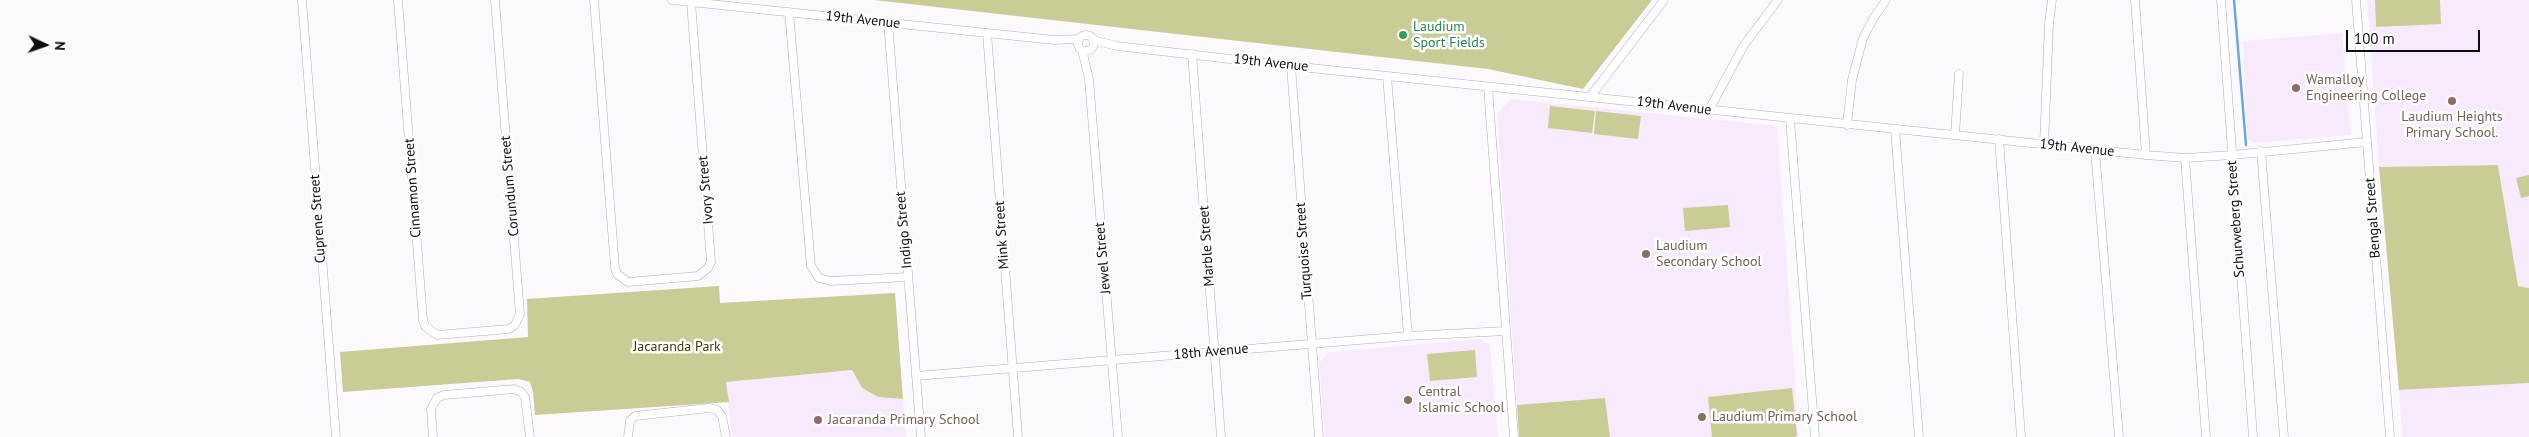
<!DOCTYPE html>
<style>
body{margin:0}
#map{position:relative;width:2529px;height:437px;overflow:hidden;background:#fbf9fe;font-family:"PT Sans",sans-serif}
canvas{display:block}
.north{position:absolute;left:20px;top:20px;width:50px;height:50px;-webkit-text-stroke:4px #fff;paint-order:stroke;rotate:93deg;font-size:14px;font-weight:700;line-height:20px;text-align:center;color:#0d0c10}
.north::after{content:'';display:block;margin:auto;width:18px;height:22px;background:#0d0c10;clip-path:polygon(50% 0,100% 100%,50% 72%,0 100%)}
.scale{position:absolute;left:2346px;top:30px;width:134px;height:22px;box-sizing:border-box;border:2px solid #0d0c10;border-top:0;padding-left:6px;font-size:15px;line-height:18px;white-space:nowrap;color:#0d0c10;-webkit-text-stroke:4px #fff;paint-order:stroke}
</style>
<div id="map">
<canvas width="2529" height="437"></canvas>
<div class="north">N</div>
<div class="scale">100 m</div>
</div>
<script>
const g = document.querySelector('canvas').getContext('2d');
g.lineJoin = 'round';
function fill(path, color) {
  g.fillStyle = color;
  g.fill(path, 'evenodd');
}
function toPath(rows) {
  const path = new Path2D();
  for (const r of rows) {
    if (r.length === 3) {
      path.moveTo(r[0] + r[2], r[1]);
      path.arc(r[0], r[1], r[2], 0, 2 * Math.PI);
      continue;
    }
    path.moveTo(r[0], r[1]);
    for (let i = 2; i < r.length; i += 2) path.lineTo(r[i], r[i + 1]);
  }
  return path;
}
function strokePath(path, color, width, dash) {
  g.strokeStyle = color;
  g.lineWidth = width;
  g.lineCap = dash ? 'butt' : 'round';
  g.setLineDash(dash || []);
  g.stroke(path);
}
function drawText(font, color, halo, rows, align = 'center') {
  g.font = font + ' "PT Sans",sans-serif';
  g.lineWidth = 5;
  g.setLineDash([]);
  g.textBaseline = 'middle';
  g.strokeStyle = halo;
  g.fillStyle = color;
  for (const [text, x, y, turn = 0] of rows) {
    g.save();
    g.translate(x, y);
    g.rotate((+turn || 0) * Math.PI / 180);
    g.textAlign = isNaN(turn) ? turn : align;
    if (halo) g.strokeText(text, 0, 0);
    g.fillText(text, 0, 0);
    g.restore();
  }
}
fill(toPath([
 [2367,0,2529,0,2529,288,2518,286,2498,165,2379,167],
 [2342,33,2351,135,2253,143,2247,137,2243,41],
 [1511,99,1777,126,1799,437,1610,437,1605,398,1517,405,1497,113],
 [1481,339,1490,345,1498,437,1325,437,1319,363,1329,352],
 [852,370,862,388,878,397,903,399,906,437,732,437,726,382],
 [2529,383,2529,437,2402,437,2399,390]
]), '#f8eafd');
fill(toPath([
 [874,0,1652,0,1583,89,1488,69],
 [2375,0,2440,0,2441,24,2376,27],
 [1550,106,1595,111,1592,133,1548,128],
 [1596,111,1641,116,1638,139,1594,134],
 [2498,165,2518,286,2529,288,2529,383,2399,390,2379,167],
 [2529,175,2529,196,2521,198,2516,178],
 [1728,205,1730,227,1685,231,1683,208],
 [719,286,720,303,895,293,903,399,878,397,862,388,852,370,726,382,729,402,535,415,533,392,530,382,518,379,343,392,340,352,528,337,527,299],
 [1475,350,1477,377,1430,381,1427,354],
 [1792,388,1797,435,1795,437,1712,437,1708,397],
 [1605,398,1610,437,1519,437,1517,405]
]), '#cacc96');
strokePath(toPath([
 [2234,0,2246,145]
]), '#6da5db', 2.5);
const minor = toPath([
 [302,0,336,437],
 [398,0,423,320,425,326,437,335,509,329,515,325,520,314,495,0],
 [594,0,615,268,617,274,628,282,698,276,708,268,711,262,691,2],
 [672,0,1054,40,1079,39],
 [2135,0,2146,155],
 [2221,0,2253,437],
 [2356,0,2390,437],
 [789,12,811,266,819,278,830,281,908,277],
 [888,22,921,437],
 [987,33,1018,437],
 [1086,43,8],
 [1093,40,1117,46,1291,66,2146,155,2185,158,2232,155,2367,142],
 [1082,50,1089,79,1118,437],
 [1192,54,1221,437],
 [1291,66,1319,437],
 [1387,76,1408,336],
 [1488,87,1514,437],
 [1590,97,1664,0],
 [1709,110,1744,45,1778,0],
 [1790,119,1815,437],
 [1847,125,1852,80,1863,38,1873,19,1886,0],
 [1895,129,1919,437],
 [1955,135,1959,74],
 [1999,139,2021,437],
 [2044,144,2049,24,2052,0],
 [2095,150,2119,437],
 [2261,151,2284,437],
 [2185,158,2206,437],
 [916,376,1408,336,1506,331],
 [433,437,431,409,437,398,444,395,514,389,521,392,525,397,530,437],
 [628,437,630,421,635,416,709,408,717,410,722,416,726,437]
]);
strokePath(minor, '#b0abb9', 9);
strokePath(minor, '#fff', 8);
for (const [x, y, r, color] of [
 [1403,35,5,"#2e9e5b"],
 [2296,88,5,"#8d6e63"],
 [2452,101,5,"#8d6e63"],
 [1646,254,5,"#8d6e63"],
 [1408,400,5,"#8d6e63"],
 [1702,417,5,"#8d6e63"],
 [818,420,5,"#8d6e63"]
]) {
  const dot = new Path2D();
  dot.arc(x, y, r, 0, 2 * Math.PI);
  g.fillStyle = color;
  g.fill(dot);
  strokePath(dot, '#fff', 2);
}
drawText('14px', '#0d0c10', '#fff', [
 ["19th Avenue",863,20,6],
 ["19th Avenue",1271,63,6],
 ["19th Avenue",1674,106,7],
 ["19th Avenue",2077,148,6],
 ["Corundum Street",510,186,-95],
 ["Cinnamon Street",413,188,-94],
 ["Ivory Street",706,190,-95],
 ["Bengal Street",2373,218,-94],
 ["Cuprene Street",318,219,-94],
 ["Schurweberg Street",2236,219,-94],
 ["Indigo Street",904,230,-95],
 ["Mink Street",1002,235,-94],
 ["Marble Street",1207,246,-94],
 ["Turquoise Street",1304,251,-94],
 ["Jewel Street",1103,258,-95],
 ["18th Avenue",1211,352,-5]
]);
drawText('14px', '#27864d', '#fff', [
 ["Laudium",1413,27],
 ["Sport Fields",1413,43]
], 'left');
drawText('14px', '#785e54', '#fff', [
 ["Wamalloy",2306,80],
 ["Engineering College",2306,96],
 ["Laudium Heights",2452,117,"center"],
 ["Primary School.",2452,133,"center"],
 ["Laudium",1656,246],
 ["Secondary School",1656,262],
 ["Central",1418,392],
 ["Islamic School",1418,408],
 ["Laudium Primary School",1712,417],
 ["Jacaranda Primary School",828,420]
], 'left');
drawText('14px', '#3d3d00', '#fff', [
 ["Jacaranda Park",677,347]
]);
</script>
